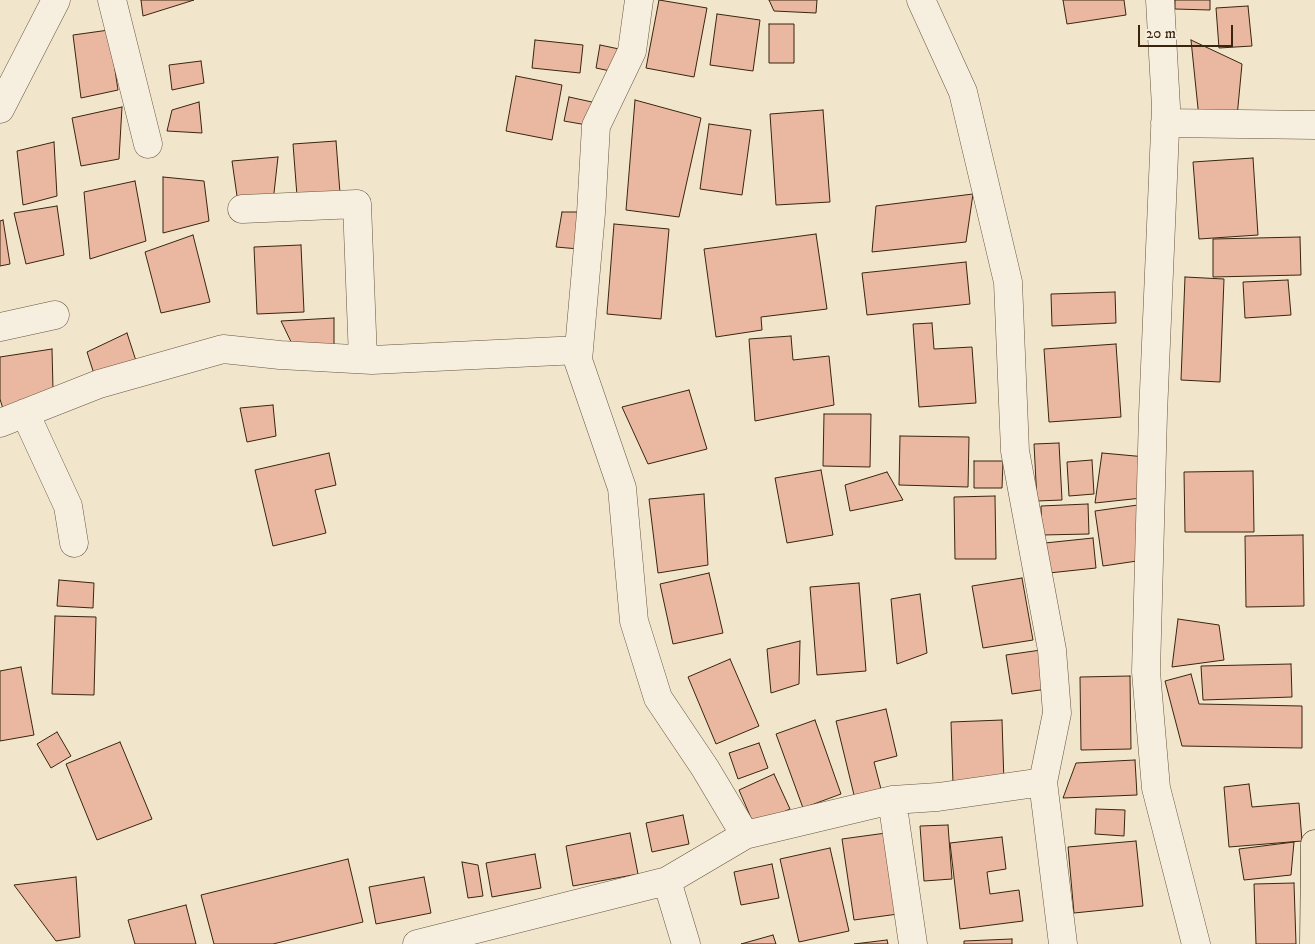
<!DOCTYPE html>
<style>
body{margin:0}
#map{position:relative;width:1315px;height:944px;overflow:hidden;background:#f1e5cc;font-family:"IM FELL DW Pica",serif}
canvas{display:block}
.scale{position:absolute;left:1138px;top:25px;width:95px;height:22px;box-sizing:border-box;border:2px solid #39250d;border-top:0;padding-left:6px;font-size:15px;line-height:18px;white-space:nowrap;color:#39250d;-webkit-text-stroke:4px #f6eede;paint-order:stroke}
</style>
<div id="map">
<canvas width="1315" height="944"></canvas>
<div class="scale">20 m</div>
</div>
<script>
const g = document.querySelector('canvas').getContext('2d');
g.lineJoin = 'round';
function fill(path, color) {
  g.fillStyle = color;
  g.fill(path, 'evenodd');
}
function toPath(rows) {
  const path = new Path2D();
  for (const r of rows) {
    path.moveTo(r[0], r[1]);
    for (let i = 2; i < r.length; i += 2) path.lineTo(r[i], r[i + 1]);
  }
  return path;
}
function strokePath(path, color, width, dash) {
  g.strokeStyle = color;
  g.lineWidth = width;
  g.lineCap = dash ? 'butt' : 'round';
  g.setLineDash(dash || []);
  g.stroke(path);
}
const building = toPath([
 [141,0,194,0,143,16,141,0],
 [659,0,707,8,694,77,646,68,659,0],
 [769,0,817,0,816,13,774,11,769,0],
 [1063,0,1124,0,1126,15,1067,24,1063,0],
 [1175,0,1210,0,1210,10,1175,9,1175,0],
 [1248,6,1252,46,1219,48,1216,8,1248,6],
 [717,14,760,20,753,71,710,65,717,14],
 [769,24,794,24,794,63,769,63,769,24],
 [109,30,118,90,81,98,73,35,109,30],
 [535,40,583,45,580,73,532,68,535,40],
 [1191,40,1242,64,1237,117,1199,118,1191,40],
 [600,45,619,49,615,72,596,68,600,45],
 [201,61,204,83,172,90,169,65,201,61],
 [516,76,562,85,552,140,506,131,516,76],
 [569,97,592,102,587,125,564,121,569,97],
 [635,100,701,118,679,217,626,210,635,100],
 [199,102,202,133,167,131,172,110,199,102],
 [122,107,119,159,81,166,72,118,122,107],
 [823,110,830,202,776,205,770,114,823,110],
 [709,124,751,130,742,195,700,189,709,124],
 [336,141,340,193,297,196,293,144,336,141],
 [54,142,57,196,23,205,17,151,54,142],
 [278,157,273,202,238,203,232,161,278,157],
 [1253,158,1258,235,1199,239,1193,162,1253,158],
 [163,177,204,181,209,221,163,233,163,177],
 [135,181,146,241,90,259,84,192,135,181],
 [973,194,966,242,872,252,876,206,973,194],
 [57,206,64,255,26,264,14,213,57,206],
 [562,212,585,212,579,249,556,247,562,212],
 [3,220,10,264,0,266,0,221,3,220],
 [614,224,669,229,661,319,607,314,614,224],
 [816,234,827,309,761,317,762,330,716,337,704,249,816,234],
 [193,235,210,302,161,313,145,252,193,235],
 [1300,237,1301,275,1213,277,1213,239,1300,237],
 [301,245,304,312,257,314,254,247,301,245],
 [966,262,970,304,867,315,862,273,966,262],
 [1185,277,1224,279,1220,382,1181,380,1185,277],
 [1288,280,1291,315,1245,318,1243,282,1288,280],
 [1115,292,1116,323,1052,326,1051,294,1115,292],
 [334,318,334,350,294,348,281,321,334,318],
 [932,323,934,349,972,347,976,403,919,407,913,324,932,323],
 [127,333,138,367,95,377,87,352,127,333],
 [791,336,793,360,829,356,834,405,755,421,749,339,791,336],
 [1116,344,1121,417,1049,422,1044,349,1116,344],
 [52,349,53,389,3,409,0,399,0,357,52,349],
 [689,390,707,449,648,464,622,407,689,390],
 [273,405,276,436,247,442,240,408,273,405],
 [824,414,871,414,870,467,823,466,824,414],
 [900,436,969,437,968,487,899,485,900,436],
 [1059,443,1062,500,1037,501,1034,444,1059,443],
 [329,453,336,485,315,490,326,533,273,546,255,470,329,453],
 [1102,453,1146,457,1142,498,1095,503,1102,453],
 [1092,460,1094,494,1069,496,1067,462,1092,460],
 [974,461,1003,461,1002,488,974,488,974,461],
 [821,470,833,535,787,543,775,478,821,470],
 [1253,471,1254,532,1185,532,1184,472,1253,471],
 [887,472,903,500,850,511,845,485,887,472],
 [704,494,708,565,658,573,649,499,704,494],
 [995,496,996,559,955,559,954,497,995,496],
 [1088,504,1089,534,1042,535,1041,506,1088,504],
 [1145,504,1137,561,1103,566,1095,511,1145,504],
 [1303,535,1304,606,1246,607,1245,536,1303,535],
 [1093,538,1096,568,1049,573,1045,543,1093,538],
 [709,573,723,633,673,644,660,584,709,573],
 [1022,578,1033,640,983,648,972,586,1022,578],
 [59,580,94,583,93,608,57,606,59,580],
 [859,583,866,671,817,675,810,587,859,583],
 [920,594,927,653,897,664,891,599,920,594],
 [55,616,96,617,94,695,52,694,55,616],
 [1178,619,1219,625,1224,660,1172,667,1178,619],
 [800,641,799,684,771,693,767,649,800,641],
 [1041,650,1047,689,1012,694,1006,655,1041,650],
 [730,659,759,726,716,744,688,677,730,659],
 [1291,664,1292,697,1203,700,1201,666,1291,664],
 [21,667,34,735,0,741,0,671,21,667],
 [1191,674,1199,704,1302,706,1302,748,1182,746,1165,681,1191,674],
 [1130,676,1131,749,1081,750,1080,677,1130,676],
 [886,709,897,756,874,762,882,793,855,799,836,721,886,709],
 [815,720,841,794,803,808,776,734,815,720],
 [1002,720,1004,783,953,784,951,722,1002,720],
 [57,732,71,756,51,768,37,744,57,732],
 [120,742,152,819,97,840,66,764,120,742],
 [759,743,768,768,738,779,729,753,759,743],
 [1135,760,1137,795,1063,798,1076,763,1135,760],
 [774,774,790,809,754,825,739,790,774,774],
 [1249,784,1252,807,1299,803,1302,841,1229,847,1224,787,1249,784],
 [1096,809,1125,810,1124,836,1095,834,1096,809],
 [683,815,689,844,652,852,646,823,683,815],
 [948,825,952,879,924,881,920,826,948,825],
 [630,833,638,874,573,886,566,846,630,833],
 [886,833,898,914,854,920,842,839,886,833],
 [1002,837,1006,869,987,872,990,894,1019,890,1023,921,960,929,950,843,1002,837],
 [1136,841,1143,906,1074,913,1068,847,1136,841],
 [1294,842,1291,875,1244,880,1239,849,1294,842],
 [830,848,849,931,799,942,780,859,830,848],
 [535,854,541,888,492,897,486,863,535,854],
 [348,859,363,922,273,944,214,944,201,895,348,859],
 [462,862,478,865,483,896,468,898,462,862],
 [772,864,779,898,741,905,734,872,772,864],
 [76,877,80,937,56,941,14,885,76,877],
 [424,877,431,913,376,924,369,887,424,877],
 [1294,883,1296,944,1256,944,1254,884,1294,883],
 [186,905,196,944,135,944,128,920,186,905],
 [773,935,776,944,741,944,773,935],
 [1012,939,1012,944,964,944,964,941,1012,939],
 [887,940,888,944,854,944,887,940]
]);
fill(building, '#eab8a1');
strokePath(building, '#39250d', 1);
const street = toPath([
 [112,0,148,144],
 [639,0,632,51,596,126,591,213,578,360,622,488,634,621,658,698,705,768,745,835],
 [921,0,963,92,1008,282,1015,451,1052,650,1057,713,1043,782,1063,944],
 [1160,0,1166,107,1153,414,1146,672,1156,788,1196,944],
 [0,109,56,0],
 [1165,123,1315,125],
 [242,209,357,204,363,359],
 [0,327,55,315],
 [25,413,68,506,74,543],
 [0,423,99,384,223,349,280,355,372,360,579,350],
 [892,800,913,944],
 [667,881,686,944],
 [417,944,667,881,745,835,892,800,938,797,1043,782]
]);
const highway = toPath([
 [1314,944,1315,844]
]);
strokePath(street, '#67553d', 29);
strokePath(highway, '#39250d', 29);
strokePath(street, '#f6eede', 28);
strokePath(highway, '#f1e5cc', 28);
</script>
